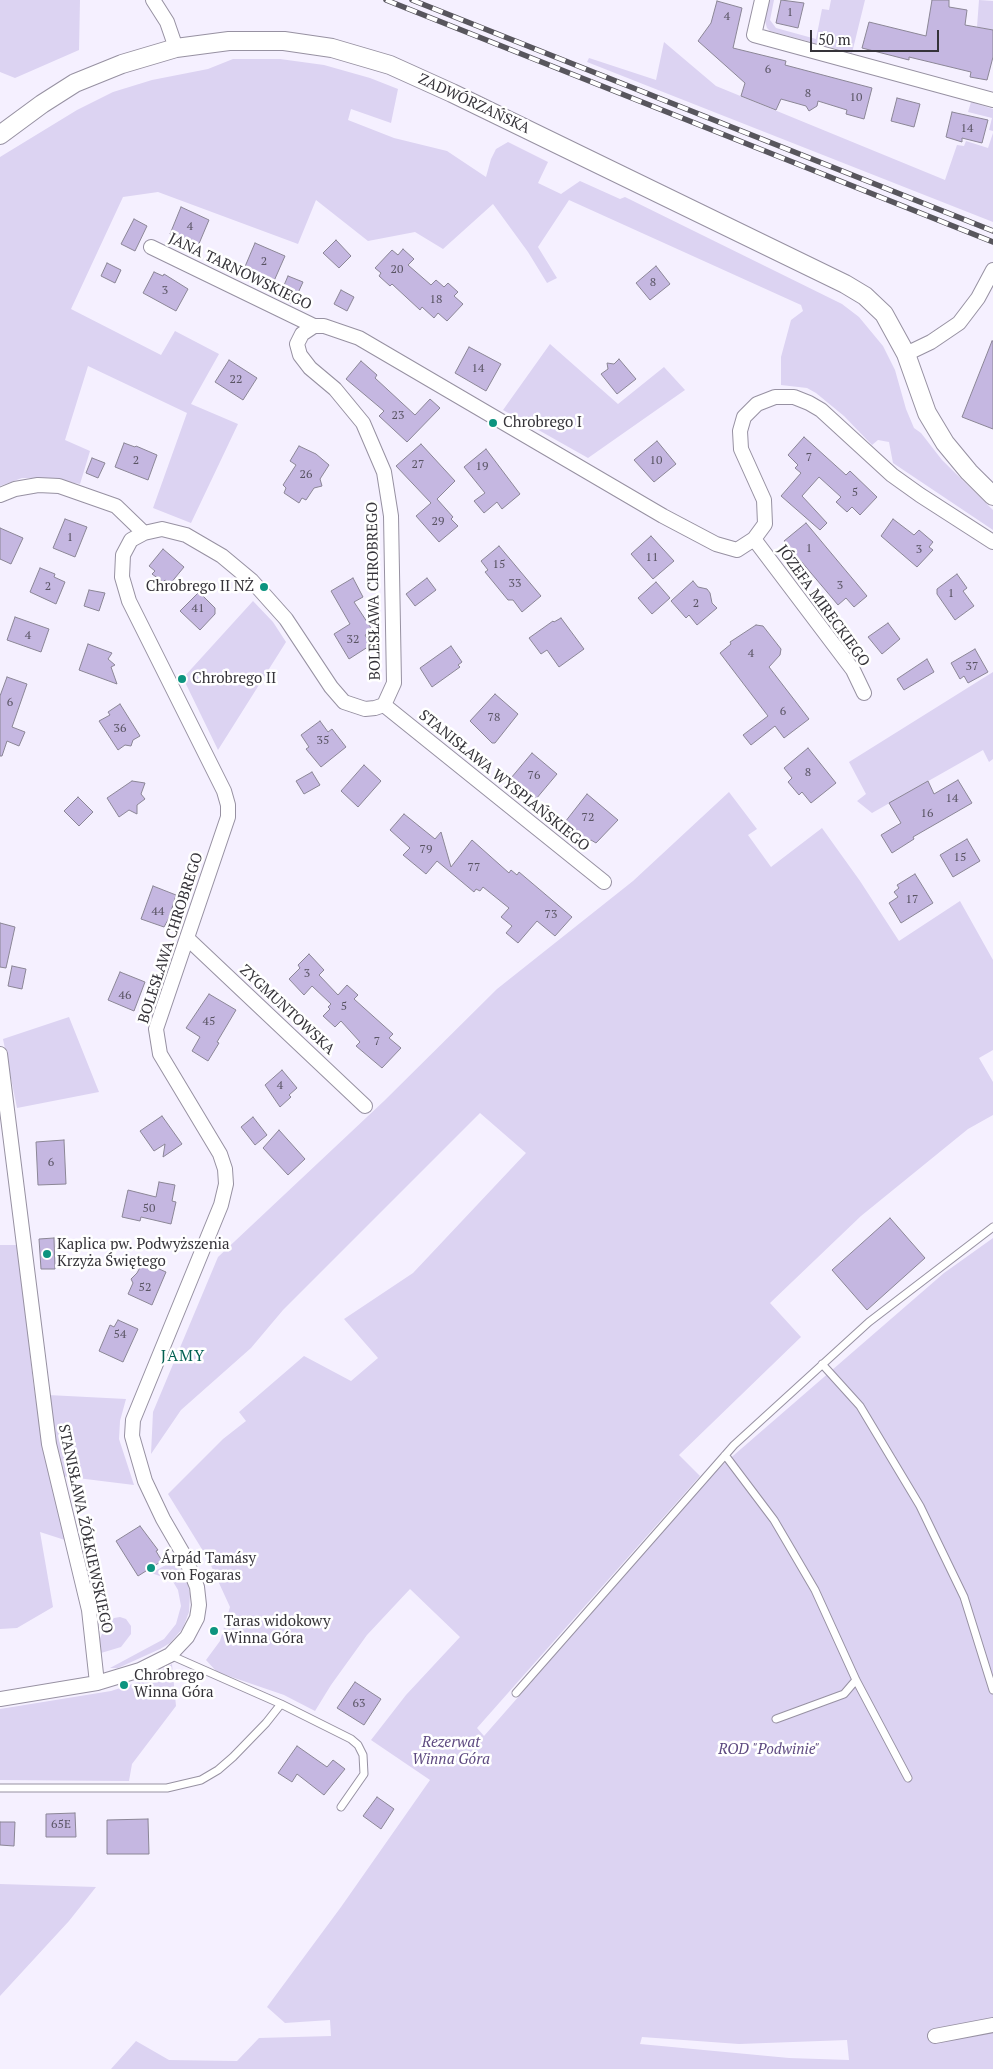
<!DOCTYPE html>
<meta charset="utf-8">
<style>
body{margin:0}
#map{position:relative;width:993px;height:2069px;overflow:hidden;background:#f5f0ff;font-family:"PT Serif",serif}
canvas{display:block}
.scale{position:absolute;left:810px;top:30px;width:129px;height:22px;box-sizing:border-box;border:2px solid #353339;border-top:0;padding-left:6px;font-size:15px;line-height:18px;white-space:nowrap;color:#353339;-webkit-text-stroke:4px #fff;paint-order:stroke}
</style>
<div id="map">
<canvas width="993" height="2069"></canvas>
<div class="scale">50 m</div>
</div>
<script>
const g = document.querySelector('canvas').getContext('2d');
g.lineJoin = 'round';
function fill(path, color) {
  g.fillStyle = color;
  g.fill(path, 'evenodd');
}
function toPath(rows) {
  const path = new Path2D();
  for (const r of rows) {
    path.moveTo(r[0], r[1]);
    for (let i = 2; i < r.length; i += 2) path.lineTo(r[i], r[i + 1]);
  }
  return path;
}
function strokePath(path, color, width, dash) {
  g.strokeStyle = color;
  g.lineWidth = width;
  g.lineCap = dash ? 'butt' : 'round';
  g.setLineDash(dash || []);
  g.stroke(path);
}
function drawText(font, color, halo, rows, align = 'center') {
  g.font = font + ' "PT Serif",serif';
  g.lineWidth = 5;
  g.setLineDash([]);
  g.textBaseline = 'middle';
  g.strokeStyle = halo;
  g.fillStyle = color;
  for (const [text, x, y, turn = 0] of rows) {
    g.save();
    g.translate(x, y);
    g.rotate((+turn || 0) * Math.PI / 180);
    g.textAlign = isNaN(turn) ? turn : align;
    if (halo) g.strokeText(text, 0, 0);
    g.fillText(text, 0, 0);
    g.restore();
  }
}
fill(toPath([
 [0,0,80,0,79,50,15,78,0,72],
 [768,0,774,0,770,20,776,28,816,39,822,9,829,10,831,0,865,0,852,53,770,31,767,28,765,21],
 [979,0,993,1,993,30,977,27],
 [664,42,716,86,945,180,957,145,964,146,966,141,988,148,993,133,993,222,587,62,589,58,656,80],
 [233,59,280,59,324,65,370,78,398,89,391,123,351,109,348,120,394,138,447,151,486,177,491,159,496,149,508,142,548,162,538,183,561,194,580,181,620,199,625,197,842,304,859,317,883,346,895,370,906,409,914,428,921,433,942,460,993,510,993,530,893,463,889,442,878,440,872,445,844,416,816,393,807,388,781,385,781,357,791,320,803,311,801,305,569,200,538,247,557,278,547,283,528,252,493,204,443,249,415,232,368,241,316,200,298,244,158,192,123,197,71,309,161,355,175,331,219,354,191,404,238,424,191,523,153,508,187,413,88,366,65,440,90,451,80,484,48,478,22,478,0,486,0,157,77,110,113,92,152,80,208,69],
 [971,102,993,109,993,131,989,130,992,118,968,112],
 [550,344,618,404,664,367,685,390,588,458,503,410],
 [253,601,273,622,286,642,218,750,183,678],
 [993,672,993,759,989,762,983,750,872,813,857,801,866,794,849,762],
 [729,792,757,829,748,835,771,867,822,828,860,881,899,941,960,901,993,960,993,1050,979,1058,993,1082,993,1115,968,1129,861,1216,770,1303,801,1337,679,1455,700,1476,477,1728,484,1736,719,1468,944,1273,993,1238,993,2069,111,2069,136,2041,169,2060,237,2061,259,2038,331,2036,330,2020,285,2023,267,2007,341,1907,430,1780,371,1740,406,1695,460,1637,410,1589,367,1635,331,1685,315,1711,284,1695,217,1672,206,1660,220,1641,230,1607,208,1559,168,1494,223,1439,246,1421,239,1412,304,1356,351,1381,378,1358,344,1319,413,1273,526,1153,480,1113,283,1310,251,1348,181,1410,151,1454,153,1412,218,1257,384,1101,497,989,633,881],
 [642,2037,739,2044,847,2040,849,2060,789,2058,640,2044],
 [69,1017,99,1092,17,1108,3,1039],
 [0,1245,18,1245,33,1381,42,1441,68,1541,40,1532,53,1607,17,1628,0,1629],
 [48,1395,126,1399,120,1421,119,1439,134,1485,61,1476,54,1452],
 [177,1559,186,1577,190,1594,189,1612,183,1628,170,1643,160,1649,118,1668,110,1668,164,1639,176,1624,181,1606,178,1590,172,1580,151,1573],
 [120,1617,126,1619,131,1626,131,1634,121,1647,101,1653,98,1642,106,1626,114,1618],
 [172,1664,176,1706,132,1764,129,1781,0,1780,0,1709,111,1691,142,1681],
 [0,1884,96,1887,69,1921,0,1996]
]), '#dcd3f2');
const building = toPath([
 [781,0,804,3,798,28,776,23,781,0],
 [932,0,949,0,949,7,967,10,965,25,993,30,993,57,987,80,970,77,971,72,909,57,909,60,862,48,869,22,926,36,932,0],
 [717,1,742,8,733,48,786,61,785,65,872,88,864,119,846,114,847,110,818,101,817,106,809,111,806,106,781,99,776,110,741,96,745,83,698,41,711,23,717,1],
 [897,98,920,104,914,127,891,121,897,98],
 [952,112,988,120,982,143,962,138,962,142,946,137,952,112],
 [181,207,209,220,198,246,189,242,186,244,180,238,170,234,181,207],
 [134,219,147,226,135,251,121,244,134,219],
 [336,240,351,256,339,268,323,253,336,240],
 [255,243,285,256,274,281,244,269,255,243],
 [403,249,414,259,408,265,431,285,436,280,444,287,448,283,458,292,454,296,463,304,447,321,438,313,434,318,422,307,420,310,392,284,390,286,379,276,381,273,375,268,392,250,398,255,403,249],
 [107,263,121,270,115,283,101,276,107,263],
 [656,266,670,284,650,300,636,283,656,266],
 [154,272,163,276,164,274,188,289,176,311,143,293,154,272],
 [288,276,303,282,293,304,279,297,288,276],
 [341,290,354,297,347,311,334,304,341,290],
 [992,341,993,341,993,429,962,417,992,341],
 [469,347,501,364,486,391,455,373,469,347],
 [619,359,636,379,617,394,601,374,608,369,607,363,614,364,619,359],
 [229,360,257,378,243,400,215,382,229,360],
 [361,361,377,375,375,378,415,415,430,399,440,408,407,442,379,416,384,411,346,379,361,361],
 [804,437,846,475,850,471,877,497,860,515,852,507,847,512,836,502,841,497,819,477,802,496,827,523,820,530,781,496,801,473,795,468,798,465,788,455,804,437],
 [657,441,676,464,654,482,634,460,657,441],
 [124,443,135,447,136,446,157,455,148,480,115,467,124,443],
 [421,444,455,481,437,499,453,517,451,519,458,526,439,542,416,516,431,503,396,466,421,444],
 [299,446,316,454,329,465,320,479,322,486,314,488,306,500,302,498,299,503,284,493,286,488,283,485,296,465,290,461,299,446],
 [486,449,520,494,502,509,497,502,484,513,474,501,485,493,464,467,486,449],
 [92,458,105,463,98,478,86,473,92,458],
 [65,519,87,527,75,557,53,548,65,519],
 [893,519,914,535,919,530,933,542,929,547,933,550,917,567,881,536,893,519],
 [806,523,867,596,854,607,846,598,838,605,784,541,806,523],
 [0,528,23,538,11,564,0,559,0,528],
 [651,536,674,561,653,579,631,554,651,536],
 [499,546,541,596,522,612,513,600,508,600,485,572,488,570,481,561,499,546],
 [163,549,184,567,170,584,165,580,163,582,152,574,155,571,149,566,163,549],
 [40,568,55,574,54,577,65,582,56,604,30,592,40,568],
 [957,574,967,588,963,591,974,606,955,620,937,594,937,589,957,574],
 [353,578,363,597,354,602,373,631,365,635,371,645,349,659,334,634,350,624,331,591,353,578],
 [427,578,436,590,415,606,406,594,427,578],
 [693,581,698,587,707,589,710,593,712,603,717,608,697,625,689,615,686,618,671,601,693,581],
 [656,582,670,598,652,614,638,598,656,582],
 [89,590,105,593,99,611,84,606,89,590],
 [199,592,215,608,215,614,200,630,180,611,199,592],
 [15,617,49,629,41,652,7,640,15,617],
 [561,618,584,649,559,667,547,650,541,654,529,638,553,621,554,622,561,618],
 [888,623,900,639,882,654,868,637,888,623],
 [756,625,763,626,781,649,780,655,769,667,809,719,784,738,775,726,751,745,743,735,768,716,720,653,731,644,730,642,756,625],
 [88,644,112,653,108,659,115,665,111,667,117,684,79,670,88,644],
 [451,646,462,662,458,665,460,667,432,687,420,668,451,646],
 [975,649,988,672,968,683,964,676,960,679,951,663,975,649],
 [927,659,934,672,904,690,897,679,927,659],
 [7,677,27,684,12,727,25,732,19,746,7,741,2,756,0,756,0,696,7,677],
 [495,694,518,714,495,743,492,743,470,721,495,694],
 [120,704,140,736,133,740,131,746,125,745,118,750,99,721,110,715,108,712,120,704],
 [320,721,328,732,332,729,346,747,321,767,306,749,309,747,301,735,320,721],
 [808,748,836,783,811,803,802,792,799,795,788,782,792,778,784,768,808,748],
 [532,753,557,774,536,799,511,778,532,753],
 [364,765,381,781,358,807,341,791,364,765],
 [312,772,320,785,304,794,296,781,312,772],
 [958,780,972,803,913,837,914,839,892,853,881,835,901,823,889,803,928,781,934,794,958,780],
 [132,781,145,783,141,794,145,799,137,805,137,814,129,810,119,817,107,798,132,781],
 [587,794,618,820,596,843,591,840,589,842,565,822,587,794],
 [78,797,93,812,79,826,64,811,78,797],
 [404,814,435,839,441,832,451,867,472,840,509,873,511,870,517,875,519,872,572,917,555,936,537,921,518,943,506,933,512,926,501,917,509,908,483,887,480,891,476,889,474,892,437,861,426,874,403,855,410,848,390,830,404,814],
 [967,839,980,861,953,877,940,855,967,839],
 [915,874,933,903,901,923,889,903,898,897,894,892,899,888,897,885,915,874],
 [153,886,176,895,169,918,164,927,141,919,153,886],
 [0,923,15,927,6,968,0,967,0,923],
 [309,954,324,970,319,975,338,995,347,985,358,995,354,999,393,1034,389,1038,401,1048,382,1068,356,1046,360,1042,341,1021,335,1027,323,1016,330,1009,328,1007,331,1004,312,986,304,995,289,979,300,968,298,965,309,954],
 [12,966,26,969,22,989,8,986,12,966],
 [120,972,145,982,134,1011,108,1000,120,972],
 [209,994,236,1010,217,1042,219,1043,208,1061,192,1051,200,1037,186,1028,209,994],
 [282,1070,297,1088,289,1095,291,1097,280,1107,265,1085,282,1070],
 [162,1116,182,1144,163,1157,165,1144,154,1151,140,1131,162,1116],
 [253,1117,267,1135,255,1145,241,1127,253,1117],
 [279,1130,305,1159,288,1175,263,1148,279,1130],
 [64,1140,66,1184,38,1185,36,1142,64,1140],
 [159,1182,175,1185,172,1201,176,1202,171,1224,141,1217,140,1221,122,1217,128,1190,156,1197,159,1182],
 [890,1218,925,1258,867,1310,832,1270,890,1218],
 [54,1238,55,1269,41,1269,39,1239,54,1238],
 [143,1262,166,1272,152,1305,128,1294,133,1283,131,1279,137,1273,143,1262],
 [118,1320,138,1329,123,1362,99,1351,110,1325,114,1327,118,1320],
 [140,1526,158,1550,156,1551,162,1561,138,1576,116,1541,140,1526],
 [355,1682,381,1699,364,1725,337,1708,355,1682],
 [297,1746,327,1767,333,1760,345,1769,324,1795,297,1774,292,1782,278,1773,297,1746],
 [377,1797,394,1809,381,1829,363,1816,377,1797],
 [75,1813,76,1837,46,1837,46,1814,75,1813],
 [148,1819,149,1854,107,1854,107,1820,148,1819],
 [0,1822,15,1822,14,1846,0,1845,0,1822]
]);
fill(building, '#c5b7e1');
strokePath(building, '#8b8696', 1);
const service = toPath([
 [822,1364,860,1406,920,1506,964,1597,993,1690],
 [725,1455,774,1520,815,1590,856,1680,908,1778],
 [170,1655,281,1704,351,1739,358,1745,363,1755,364,1774,341,1807],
 [516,1693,734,1445,869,1322,993,1227],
 [776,1719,844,1694,856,1680],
 [0,1788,167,1788,201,1780,218,1770,233,1757,266,1723,281,1704]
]);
const minor = toPath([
 [153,0,167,22,176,48],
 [762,0,754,35,993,100],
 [151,247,314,326],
 [906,354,931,342,959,323,978,298,993,270],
 [0,495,15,489,38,485,59,486,116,506,144,533],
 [754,539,853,670,864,693],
 [384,705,604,882],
 [187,938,365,1106],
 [0,1054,49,1444,89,1610,97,1683],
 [0,1699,97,1683,140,1670,170,1655,187,1637,197,1618,199,1605,197,1587,185,1557,163,1519,145,1481,132,1436,133,1420,221,1205,226,1184,225,1169,220,1154,160,1054,156,1029,228,817,228,805,224,791,129,601,122,577,123,555,131,540,144,533,162,529,186,535,222,556,252,581,286,619,331,687,344,702,365,709,375,708,384,705,394,683,391,516,384,472,363,423,335,389,310,368,300,355,297,344,302,334,314,326,324,326,359,338,663,516,716,544,737,550,754,539,765,524,764,500,741,449,740,431,744,417,757,404,775,397,794,397,809,403,821,410,892,475,920,495,993,542],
 [935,2036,993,2025]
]);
const tertiary = toPath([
 [0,135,42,104,75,83,122,64,176,48,229,41,284,41,332,48,390,65,452,93,845,284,865,296,884,314,906,354,927,413,945,443,969,472,993,496]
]);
strokePath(service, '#9791a2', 9);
strokePath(minor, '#9791a2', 16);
strokePath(tertiary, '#9791a2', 20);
strokePath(service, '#fff', 7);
strokePath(minor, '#fff', 14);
strokePath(tertiary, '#fff', 18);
const rail = toPath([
 [386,0,993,242],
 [412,0,993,231]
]);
strokePath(rail, '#58565d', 5.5);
strokePath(rail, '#fff', 4, [11]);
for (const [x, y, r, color] of [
 [493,423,5,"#0c947f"],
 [264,587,5,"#0c947f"],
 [182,679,5,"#0c947f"],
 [47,1254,5,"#0c947f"],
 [151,1568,5,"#0c947f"],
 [214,1631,5,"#0c947f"],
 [124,1685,5,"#0c947f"]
]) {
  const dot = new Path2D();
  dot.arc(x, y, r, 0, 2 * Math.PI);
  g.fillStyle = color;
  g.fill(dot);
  strokePath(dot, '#fff', 2);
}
drawText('12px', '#595463', null, [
 ["1",790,13],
 ["4",727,17],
 ["6",768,70],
 ["8",808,94],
 ["10",856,98],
 ["14",967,129],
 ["4",190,227],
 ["2",264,262],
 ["20",397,270],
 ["8",653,283],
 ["3",165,291],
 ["18",436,300],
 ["14",478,369],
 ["22",236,380],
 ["23",398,416],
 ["7",809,458],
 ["2",136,461],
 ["10",656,461],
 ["27",418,465],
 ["19",482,467],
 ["26",306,475],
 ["5",855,493],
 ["29",438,522],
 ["1",70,538],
 ["1",809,549],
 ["3",919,550],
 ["11",652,558],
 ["15",499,565],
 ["33",515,584],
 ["3",840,586],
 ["2",48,587],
 ["1",951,594],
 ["2",696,604],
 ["41",198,609],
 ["4",28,636],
 ["32",353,640],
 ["4",751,654],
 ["37",972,667],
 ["6",10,703],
 ["6",783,712],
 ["78",494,718],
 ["36",120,729],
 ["35",323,741],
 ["8",808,773],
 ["76",534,776],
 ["14",952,799],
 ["16",927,814],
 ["72",588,818],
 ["79",426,850],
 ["15",960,858],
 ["77",474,868],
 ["17",912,900],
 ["44",158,912],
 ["73",551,915],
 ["3",307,974],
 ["46",125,996],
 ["5",344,1007],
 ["45",209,1022],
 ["7",377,1042],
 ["4",280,1086],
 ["6",51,1163],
 ["50",149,1209],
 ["52",145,1288],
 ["54",120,1335],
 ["63",359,1704],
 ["65E",61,1825]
]);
drawText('15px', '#353339', '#fff', [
 ["ZADWÓRZAŃSKA",474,104,25],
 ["JANA TARNOWSKIEGO",240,272,26],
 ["BOLESŁAWA CHROBREGO",374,591,-91],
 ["JÓZEFA MIRECKIEGO",823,606,54],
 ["STANISŁAWA WYSPIAŃSKIEGO",504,781,39],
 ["BOLESŁAWA CHROBREGO",171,938,-72],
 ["ZYGMUNTOWSKA",287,1010,43],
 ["STANISŁAWA ŻÓŁKIEWSKIEGO",85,1529,78]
]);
drawText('15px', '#353339', '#fff', [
 ["Chrobrego I",503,423],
 ["Chrobrego II NŻ",254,587,"right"],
 ["Chrobrego II",192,679],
 ["Kaplica pw. Podwyższenia",57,1245],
 ["Krzyża Świętego",57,1262],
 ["Árpád Tamásy",161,1559],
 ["von Fogaras",161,1576],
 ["Taras widokowy",224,1622],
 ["Winna Góra",224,1639],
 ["Chrobrego",134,1676],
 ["Winna Góra",134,1693]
], 'left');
drawText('italic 15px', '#5e4a81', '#fff', [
 ["Rezerwat",451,1743],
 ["Winna Góra",451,1760],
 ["ROD \"Podwinie\"",769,1750]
]);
g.letterSpacing = '1px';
drawText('16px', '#036052', '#fff', [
 ["JAMY",183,1356]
]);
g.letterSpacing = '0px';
</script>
